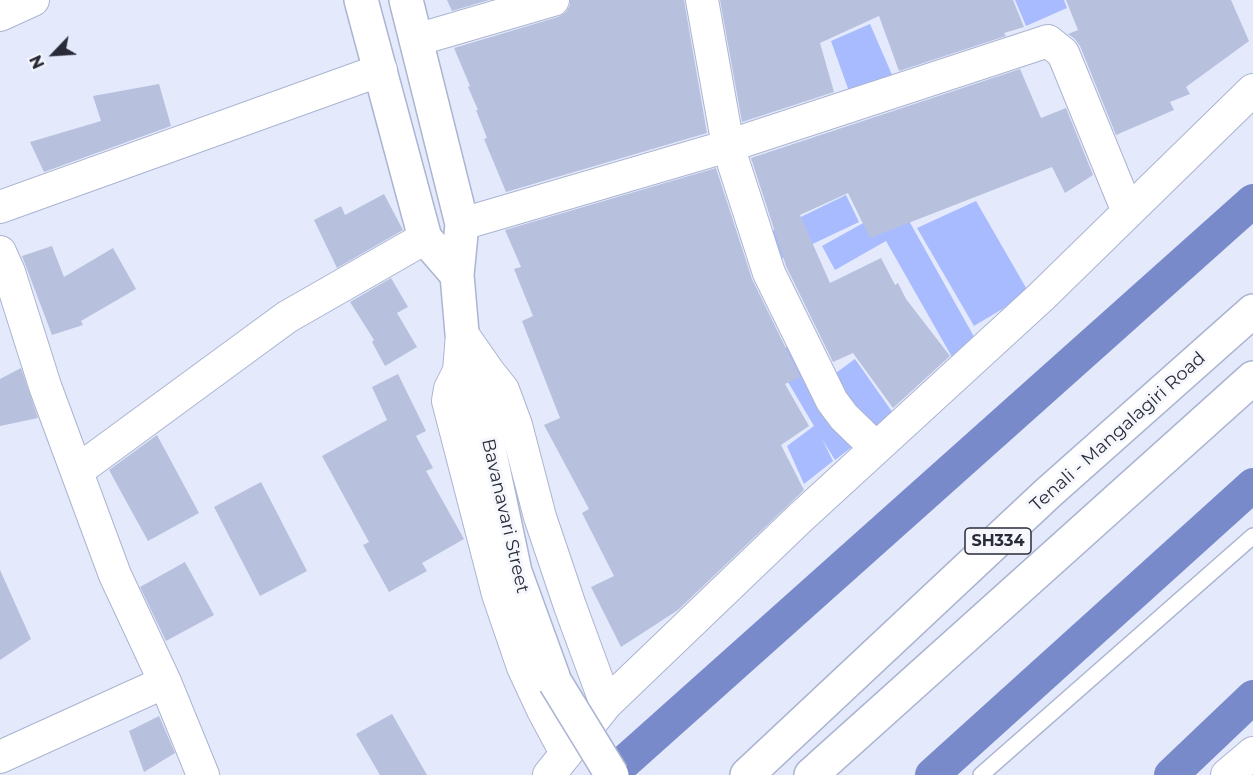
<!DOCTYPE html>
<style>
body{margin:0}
#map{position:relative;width:1253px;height:775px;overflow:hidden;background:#e4eafc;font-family:Montserrat,sans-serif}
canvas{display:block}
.north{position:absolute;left:24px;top:24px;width:60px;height:60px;-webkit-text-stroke:4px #f5f7fd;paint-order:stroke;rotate:245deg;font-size:16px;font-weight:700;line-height:24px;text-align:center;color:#292c38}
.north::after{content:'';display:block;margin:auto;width:21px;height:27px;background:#292c38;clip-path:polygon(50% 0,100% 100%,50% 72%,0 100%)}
</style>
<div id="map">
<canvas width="1253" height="775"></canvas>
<div class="north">N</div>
</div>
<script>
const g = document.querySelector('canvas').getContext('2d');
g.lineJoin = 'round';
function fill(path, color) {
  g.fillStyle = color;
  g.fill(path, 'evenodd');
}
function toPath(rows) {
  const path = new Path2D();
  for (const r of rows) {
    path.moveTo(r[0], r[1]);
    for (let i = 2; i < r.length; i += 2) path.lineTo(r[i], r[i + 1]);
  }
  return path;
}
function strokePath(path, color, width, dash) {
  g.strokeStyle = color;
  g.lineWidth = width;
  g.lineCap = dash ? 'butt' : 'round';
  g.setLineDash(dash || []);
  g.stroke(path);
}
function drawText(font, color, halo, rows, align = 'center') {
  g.font = font + ' Montserrat,sans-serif';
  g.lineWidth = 6;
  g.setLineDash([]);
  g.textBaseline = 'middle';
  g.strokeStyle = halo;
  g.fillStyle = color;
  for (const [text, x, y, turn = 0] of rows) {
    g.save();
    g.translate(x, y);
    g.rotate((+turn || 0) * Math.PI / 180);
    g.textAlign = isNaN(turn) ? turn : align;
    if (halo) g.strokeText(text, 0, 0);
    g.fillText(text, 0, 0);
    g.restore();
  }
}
fill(toPath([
 [1015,0,1064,0,1067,8,1026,26],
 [870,24,893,77,851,97,831,41],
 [846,195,859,222,781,259,768,233],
 [976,201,1029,293,974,326,917,228],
 [899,203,977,342,952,357,886,241,835,270,822,246],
 [798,341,861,440,835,460,822,439,833,461,804,484,787,446,814,426,772,355],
 [855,359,893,413,867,432,829,378]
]), '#a8bbfe');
strokePath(toPath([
 [610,775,1253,201],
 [932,775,1253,485],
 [1171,775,1253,697]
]), '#798aca', 34);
fill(toPath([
 [447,0,489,0,452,11],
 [570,0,684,0,707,133,506,192,484,139,487,138,476,110,478,110,468,87,470,86,454,48,558,17,566,12,570,5],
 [720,0,1013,0,1024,27,1004,33,1006,36,899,71,879,16,820,43,834,92,742,122],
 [1066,0,1231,0,1249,41,1186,87,1190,94,1170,102,1174,110,1116,135,1080,46,1075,39,1068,34,1078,30],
 [1020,69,1041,118,1066,108,1093,175,1065,193,1052,167,870,238,848,193,800,215,830,283,881,258,895,285,898,283,906,299,950,356,893,408,853,353,833,362,786,266,751,158],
 [159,84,171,126,44,172,30,142,101,121,93,96],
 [716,168,752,279,800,377,785,384,809,426,781,445,804,490,678,610,621,647,591,587,614,576,582,513,589,509,544,425,560,418,522,321,533,316,514,269,521,267,505,230],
 [384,194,403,230,337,268,314,220,341,206,345,215],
 [52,246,64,277,113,248,136,289,81,321,83,325,52,335,22,256],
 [391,278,408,307,397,313,417,347,385,366,372,342,374,340,350,302],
 [21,368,38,418,0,426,0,379],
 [398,374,426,431,416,436,433,468,426,471,464,539,422,563,427,571,389,592,363,545,369,542,322,456,387,420,372,387],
 [157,435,199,513,148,541,109,470],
 [261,482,307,571,260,596,214,507],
 [185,562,214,615,166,641,140,587],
 [0,570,31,639,0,660],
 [392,714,427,775,380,775,356,734],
 [159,716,175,753,144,772,129,731]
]), '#b7c0dd');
const lane = toPath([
 [981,775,1253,536]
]);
const street = toPath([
 [702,0,728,146,769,273,832,401,844,417,876,448],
 [0,15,33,0],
 [416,40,553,0],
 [0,207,381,70],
 [462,224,728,146,1048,41,1063,53,1128,212],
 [0,252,9,272,45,386,115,575,165,682,203,775],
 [462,334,459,371,450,389,448,401,498,594,523,667,543,710,566,753],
 [465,338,488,371,503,390,516,425,540,517,570,606,606,704],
 [77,471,287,317,425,238],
 [0,757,165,682],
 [549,775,606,704,800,518,1041,297,1253,90],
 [1227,775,1253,753]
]);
const secondary = toPath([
 [361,0,425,238,457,275],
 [406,0,462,224,457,275,462,333,478,397,515,572,555,682]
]);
const primary = toPath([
 [747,775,1048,493,1253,311],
 [811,775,1253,378]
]);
strokePath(lane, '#abb4d1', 18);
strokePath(street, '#abb4d1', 34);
strokePath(secondary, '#abb4d1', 36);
strokePath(primary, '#abb4d1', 36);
strokePath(lane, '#fff', 15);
strokePath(street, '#fff', 32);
strokePath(secondary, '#fff', 33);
strokePath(primary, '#fff', 33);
const secondaryBridge = toPath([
 [555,682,612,775]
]);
strokePath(secondaryBridge, '#abb4d1', 36, []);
strokePath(secondaryBridge, '#fff', 33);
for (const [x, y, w] of [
 [998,541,66]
]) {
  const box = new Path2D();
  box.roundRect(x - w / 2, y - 13, w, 26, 4.5);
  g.fillStyle = '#f5f7fd';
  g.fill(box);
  strokePath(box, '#292c38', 1.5);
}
drawText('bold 16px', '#292c38', null, [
 ["SH334",998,541]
]);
drawText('18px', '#292c38', '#f5f7fd', [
 ["Tenali - Mangalagiri Road",1118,432,-42],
 ["Bavanavari Street",505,516,77]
]);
</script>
